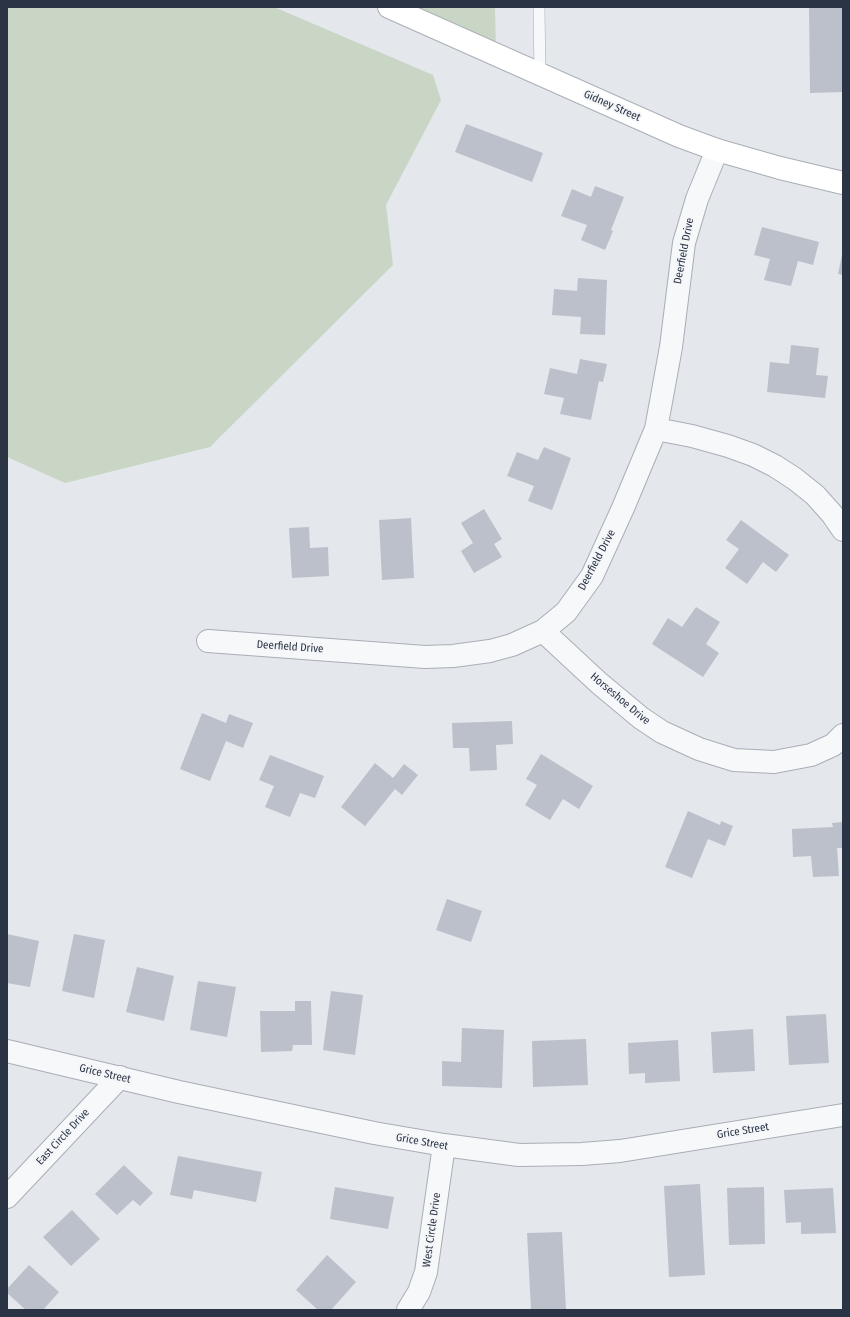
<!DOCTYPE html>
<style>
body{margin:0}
#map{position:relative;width:850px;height:1317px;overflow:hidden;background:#e4e7ec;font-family:"Fira Sans Condensed",sans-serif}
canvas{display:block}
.frame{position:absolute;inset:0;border:8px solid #2b3445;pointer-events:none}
</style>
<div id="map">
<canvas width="850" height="1317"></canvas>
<div class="frame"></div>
</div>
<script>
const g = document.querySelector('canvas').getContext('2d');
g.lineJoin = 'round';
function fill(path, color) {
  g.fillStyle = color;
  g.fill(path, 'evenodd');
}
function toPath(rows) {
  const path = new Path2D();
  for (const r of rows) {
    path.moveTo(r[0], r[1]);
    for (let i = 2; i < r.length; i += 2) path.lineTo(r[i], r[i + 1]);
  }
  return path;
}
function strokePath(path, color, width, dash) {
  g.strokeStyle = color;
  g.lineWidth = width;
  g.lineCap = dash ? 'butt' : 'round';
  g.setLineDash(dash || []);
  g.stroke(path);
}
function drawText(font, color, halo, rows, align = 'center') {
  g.font = font + ' "Fira Sans Condensed",sans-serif';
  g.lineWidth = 3.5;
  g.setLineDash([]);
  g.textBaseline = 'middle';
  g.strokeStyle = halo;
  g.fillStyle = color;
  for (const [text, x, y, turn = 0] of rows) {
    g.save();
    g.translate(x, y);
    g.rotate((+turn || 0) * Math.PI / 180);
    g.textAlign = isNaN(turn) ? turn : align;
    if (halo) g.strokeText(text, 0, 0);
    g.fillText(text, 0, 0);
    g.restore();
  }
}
fill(toPath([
 [7,7,274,7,433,75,441,100,386,205,393,265,210,447,65,483,7,457],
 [388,7,495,7,496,55]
]), '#c9d6c5');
fill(toPath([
 [809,7,843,7,843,92,810,93],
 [466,124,543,153,532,182,455,152],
 [595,186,624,197,611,230,613,231,605,250,581,240,587,225,561,216,572,189,591,197],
 [762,227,819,242,813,265,798,261,791,286,764,280,770,259,754,255],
 [842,255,843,255,843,275,838,274],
 [578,278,607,280,605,335,580,334,581,317,552,315,554,289,577,291],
 [791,345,819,348,816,375,828,376,825,398,767,392,770,362,789,364],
 [580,359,607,364,603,382,599,381,591,420,560,414,564,398,544,394,550,368,577,374],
 [544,447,571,458,552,510,528,501,534,486,507,476,517,452,538,460],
 [484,509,502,539,494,544,502,557,474,573,461,551,473,543,461,523],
 [411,518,414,578,382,580,379,520],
 [741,520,789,555,776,572,763,562,747,584,725,568,739,549,726,540],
 [309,527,310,548,328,547,329,576,292,578,289,528],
 [696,607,720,622,706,644,719,653,703,677,652,644,668,618,682,627],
 [202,713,226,723,229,714,253,723,243,748,226,741,210,781,180,769],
 [512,721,513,744,496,745,497,770,470,771,469,748,453,748,452,723],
 [541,754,593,786,579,809,563,799,550,820,525,805,537,785,526,779],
 [270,755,324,776,315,798,300,793,290,817,265,807,274,786,259,780],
 [375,763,393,778,404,764,418,775,402,795,395,789,365,826,341,807],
 [688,811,720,825,721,821,733,826,725,846,708,839,692,878,665,867],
 [843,822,843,848,837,848,839,876,813,877,811,856,793,857,792,829,833,827,832,823],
 [447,899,482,911,471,942,436,930],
 [7,934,39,941,30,987,7,983],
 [74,934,105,940,94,998,62,991],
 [137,967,174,976,164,1021,126,1012],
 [198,981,236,987,227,1037,190,1030],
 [331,991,363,995,355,1055,323,1050],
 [295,1001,311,1001,312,1045,293,1045,292,1051,261,1052,260,1011,295,1011],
 [826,1014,829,1063,789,1065,786,1016],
 [462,1028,504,1030,502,1088,442,1086,442,1061,461,1062],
 [753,1029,755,1071,713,1073,711,1032],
 [586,1039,588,1085,533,1087,532,1041],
 [678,1040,680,1081,645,1083,645,1073,629,1074,628,1043],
 [178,1156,262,1172,256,1202,194,1190,192,1199,170,1195],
 [124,1165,153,1193,140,1206,133,1200,117,1215,95,1194],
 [700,1184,705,1275,669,1277,664,1186],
 [335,1187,394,1197,388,1229,330,1219],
 [764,1187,765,1244,729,1245,727,1188],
 [833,1188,836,1233,801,1234,801,1222,786,1223,784,1190],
 [72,1210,100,1239,71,1266,43,1237],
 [562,1232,566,1310,531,1310,527,1233],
 [327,1255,356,1282,331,1310,318,1310,296,1290],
 [29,1265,59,1292,43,1310,26,1310,7,1293,7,1289]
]), '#bbc0ca');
const lane = toPath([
 [539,7,540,74]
]);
const street = toPath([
 [656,429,692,436,728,446,753,455,775,466,795,479,815,495,832,514,843,530],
 [543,631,599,683,641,718,662,732,699,749,734,760,774,762,811,755,833,745,843,735],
 [208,641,425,657,453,656,490,651,512,645,543,631,566,612,592,576,623,508,656,429,671,347,684,243,697,199,717,150],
 [7,1051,179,1092,374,1133,444,1145,519,1155,582,1154,620,1151,843,1115],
 [7,1197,120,1077],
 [408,1310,419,1292,426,1272,444,1145]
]);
const secondary = toPath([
 [389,7,679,136,717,150,780,168,843,183]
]);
strokePath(lane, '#a9aeb7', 12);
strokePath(street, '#a9aeb7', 24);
strokePath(secondary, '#a9aeb7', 24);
strokePath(lane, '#f7f8fa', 11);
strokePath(street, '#f7f8fa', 22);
strokePath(secondary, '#fff', 22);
drawText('11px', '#2b3445', '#f4f6f9', [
 ["Gidney Street",612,106,24],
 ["Deerfield Drive",684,251,-79],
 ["Deerfield Drive",597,560,-62],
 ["Deerfield Drive",290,647,4],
 ["Horseshoe Drive",620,699,40],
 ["Grice Street",105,1074,13],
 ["Grice Street",743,1131,-9],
 ["East Circle Drive",63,1137,-47],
 ["Grice Street",422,1142,10],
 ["West Circle Drive",432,1230,-82]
]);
</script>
